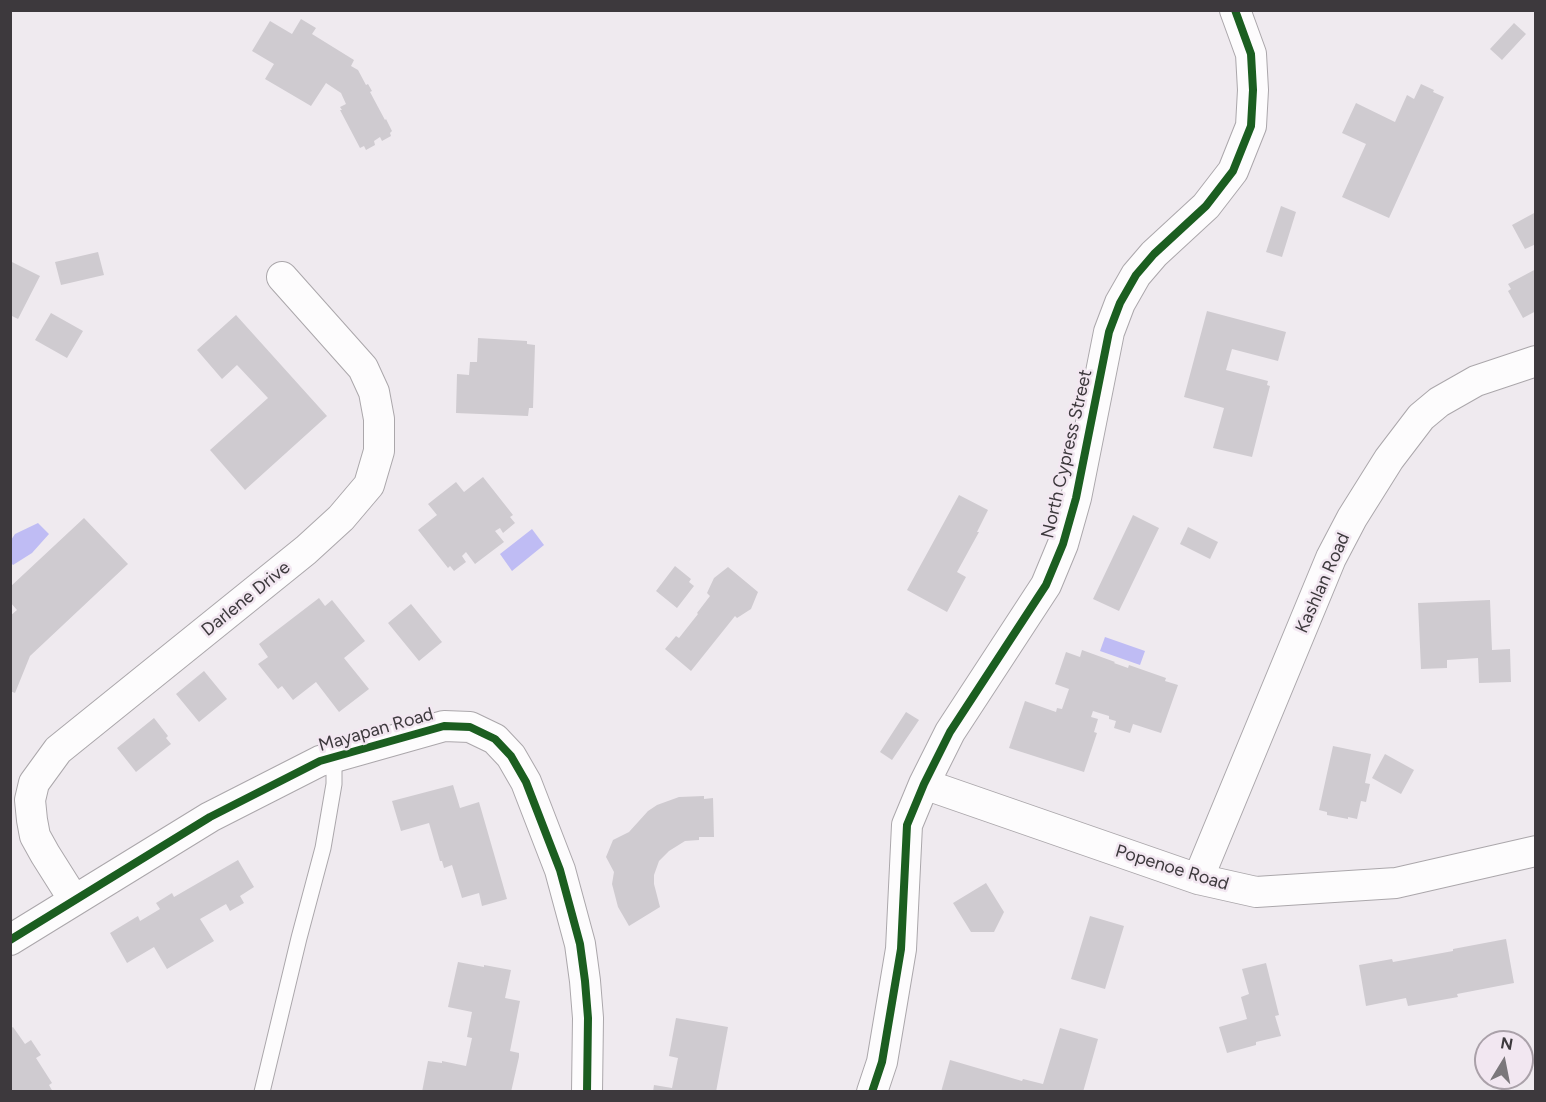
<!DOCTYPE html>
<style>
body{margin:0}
#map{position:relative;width:1546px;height:1102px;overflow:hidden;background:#efeaef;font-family:Figtree,sans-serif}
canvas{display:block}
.frame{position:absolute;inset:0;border:12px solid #3d393d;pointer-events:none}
.north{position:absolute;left:1474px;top:1030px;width:60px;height:60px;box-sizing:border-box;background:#f2e7f1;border:2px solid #aaa1a9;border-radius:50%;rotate:10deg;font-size:16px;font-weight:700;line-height:24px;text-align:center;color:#3d393d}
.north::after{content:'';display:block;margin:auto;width:21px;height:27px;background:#7b777b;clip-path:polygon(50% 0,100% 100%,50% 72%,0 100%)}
</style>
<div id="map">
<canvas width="1546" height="1102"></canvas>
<div class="frame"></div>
<div class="north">N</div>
</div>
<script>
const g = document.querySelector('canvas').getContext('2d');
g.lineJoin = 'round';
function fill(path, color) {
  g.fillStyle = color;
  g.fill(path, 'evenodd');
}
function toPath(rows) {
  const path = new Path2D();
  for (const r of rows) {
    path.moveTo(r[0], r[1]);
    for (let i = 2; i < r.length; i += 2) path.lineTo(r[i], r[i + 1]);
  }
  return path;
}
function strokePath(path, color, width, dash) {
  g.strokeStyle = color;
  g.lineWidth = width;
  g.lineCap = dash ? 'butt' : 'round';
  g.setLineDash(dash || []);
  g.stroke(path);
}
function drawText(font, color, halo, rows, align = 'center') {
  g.font = font + ' Figtree,sans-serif';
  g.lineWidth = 5;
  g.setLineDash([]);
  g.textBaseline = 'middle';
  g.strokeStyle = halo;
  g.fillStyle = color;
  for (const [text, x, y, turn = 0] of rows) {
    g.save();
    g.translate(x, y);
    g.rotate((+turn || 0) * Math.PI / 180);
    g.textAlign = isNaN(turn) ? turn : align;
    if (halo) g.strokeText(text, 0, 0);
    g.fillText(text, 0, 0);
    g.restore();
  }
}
fill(toPath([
 [38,523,49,534,32,553,13,565,11,563,11,540,15,534],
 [532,529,544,545,512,571,500,554],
 [1105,637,1145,651,1140,665,1100,651]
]), '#bfbcf4');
fill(toPath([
 [301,19,316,28,312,34,354,60,351,66,358,70,366,85,368,84,372,91,370,92,385,120,386,119,392,131,390,133,391,136,382,141,380,137,374,141,375,145,366,150,364,146,360,148,340,110,342,110,340,107,346,104,341,93,326,83,311,106,265,79,274,64,252,51,270,21,292,34],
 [1514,23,1526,34,1502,60,1490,49],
 [1421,84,1434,90,1433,92,1444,97,1389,218,1342,197,1366,144,1342,133,1356,103,1395,122,1407,95,1414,99],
 [1281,206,1296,212,1282,257,1266,252],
 [1536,212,1536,244,1525,249,1512,225],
 [98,252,104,275,61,285,55,262],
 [10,261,40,276,18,319,10,315],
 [1536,269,1536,311,1523,318,1508,291,1511,289,1508,284],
 [1207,311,1286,332,1278,361,1232,349,1226,370,1268,381,1267,385,1270,386,1252,457,1213,448,1224,408,1184,397],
 [51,313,83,331,67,358,35,340],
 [236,315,327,416,245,490,210,450,268,398,237,365,222,379,197,350],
 [478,338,527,341,527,344,535,345,533,408,529,408,528,416,456,413,457,374,469,375,470,362,477,362],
 [483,477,513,515,510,517,515,523,503,533,500,528,495,531,504,542,475,564,466,552,462,556,466,562,454,571,450,566,448,568,418,530,437,515,428,504,456,482,464,492],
 [959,495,988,510,977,532,979,532,957,572,966,577,947,612,907,590],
 [1133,515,1159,528,1119,611,1093,599],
 [84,518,128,564,30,656,15,693,10,691,10,616,17,610,10,602,10,587],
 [1188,527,1218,542,1210,559,1180,544],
 [675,566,691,579,689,582,694,586,677,608,656,591],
 [728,567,758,592,751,609,737,618,735,616,691,671,665,649,676,636,679,638,698,614,697,613,710,596,707,593,714,578],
 [319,598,325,606,332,600,365,641,344,658,369,689,339,712,316,682,293,700,282,686,278,689,258,664,268,657,259,644],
 [1490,600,1492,650,1510,649,1511,682,1479,683,1478,658,1447,660,1447,668,1421,669,1418,603],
 [411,604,442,642,419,661,388,623],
 [1082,650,1115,662,1114,663,1128,668,1129,665,1166,678,1165,681,1178,685,1161,733,1133,724,1130,733,1114,728,1116,721,1109,719,1109,716,1093,711,1091,717,1098,719,1094,732,1097,733,1084,772,1009,748,1025,701,1056,712,1057,708,1062,709,1069,689,1055,684,1066,652,1080,657],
 [204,671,227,699,199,722,176,694],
 [906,712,919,720,892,760,880,752],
 [154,718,168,736,166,738,171,744,136,772,117,748],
 [1333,746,1371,754,1365,783,1370,784,1366,802,1361,801,1357,819,1348,817,1348,819,1327,815,1327,812,1319,810],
 [1385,754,1414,770,1401,794,1372,778],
 [453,785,460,808,479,802,507,899,482,906,479,893,462,898,452,865,444,868,442,861,440,861,429,823,401,831,392,801],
 [704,796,704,799,713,798,714,837,699,837,699,840,685,841,669,851,659,861,654,875,654,884,660,907,629,926,618,907,612,884,614,872,606,857,613,840,629,832,648,811,657,805,679,797],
 [238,860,254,887,240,896,244,903,230,911,226,904,200,919,214,941,167,969,154,947,127,963,110,933,138,916,140,921,160,909,156,903,172,893,174,897],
 [986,883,1004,912,994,932,971,932,953,903],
 [1090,916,1124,926,1105,989,1071,979],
 [1506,939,1514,983,1457,994,1458,997,1408,1006,1406,998,1366,1006,1359,965,1392,959,1393,962,1453,951,1453,949],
 [458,962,484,967,484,965,511,970,505,998,520,1001,510,1051,519,1053,519,1057,511,1092,422,1092,428,1061,442,1063,442,1061,466,1066,472,1038,467,1037,472,1012,448,1007],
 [1266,963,1279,1015,1275,1016,1281,1036,1256,1042,1256,1045,1227,1053,1219,1027,1247,1019,1241,997,1249,994,1242,969],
 [676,1018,728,1027,716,1092,653,1092,654,1085,672,1088,678,1058,669,1056],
 [13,1027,25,1044,31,1040,41,1055,36,1058,52,1083,49,1085,53,1092,10,1092,10,1029],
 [1060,1028,1098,1039,1083,1092,941,1092,950,1060,1022,1081,1023,1079,1043,1084]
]), '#cfcbd0');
const lane = toPath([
 [262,1092,299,938,323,848,334,784,334,757]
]);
const street = toPath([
 [924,784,1198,879,1256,892,1396,883,1536,851],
 [1198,879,1331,558,1352,518,1389,459,1421,417,1439,402,1476,381,1536,361],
 [74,900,45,854,35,836,32,820,30,800,34,783,58,750,306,550,341,518,369,485,379,451,379,419,374,392,363,368,282,277],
 [10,940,210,817,320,761,444,726,470,727,495,739,511,756,526,782,560,870,580,944,585,981,588,1018,587,1092],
 [872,1092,882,1062,901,949,907,825,924,784,950,732,1046,585,1063,544,1076,498,1109,332,1120,303,1136,275,1154,254,1206,206,1233,171,1251,126,1253,90,1251,54,1235,10]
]);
strokePath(lane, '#aba7ab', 17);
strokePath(street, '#aba7ab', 32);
strokePath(lane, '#fdfcfd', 15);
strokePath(street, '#fdfcfd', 30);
strokePath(toPath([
 [10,940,210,817,320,761,444,726,470,727,495,739,511,756,526,782,560,870,580,944,585,981,588,1018,587,1092],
 [872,1092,882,1062,901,949,907,825,924,784,950,732,1046,585,1063,544,1076,498,1109,332,1120,303,1136,275,1154,254,1206,206,1233,171,1251,126,1253,90,1251,54,1235,10]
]), '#1b5e20', 8);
drawText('18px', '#3d393d', '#f2e7f1', [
 ["North Cypress Street",1067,454,-77],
 ["Kashlan Road",1323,583,-66],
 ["Darlene Drive",246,599,-39],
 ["Mayapan Road",376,730,-16],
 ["Popenoe Road",1172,868,17]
]);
</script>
